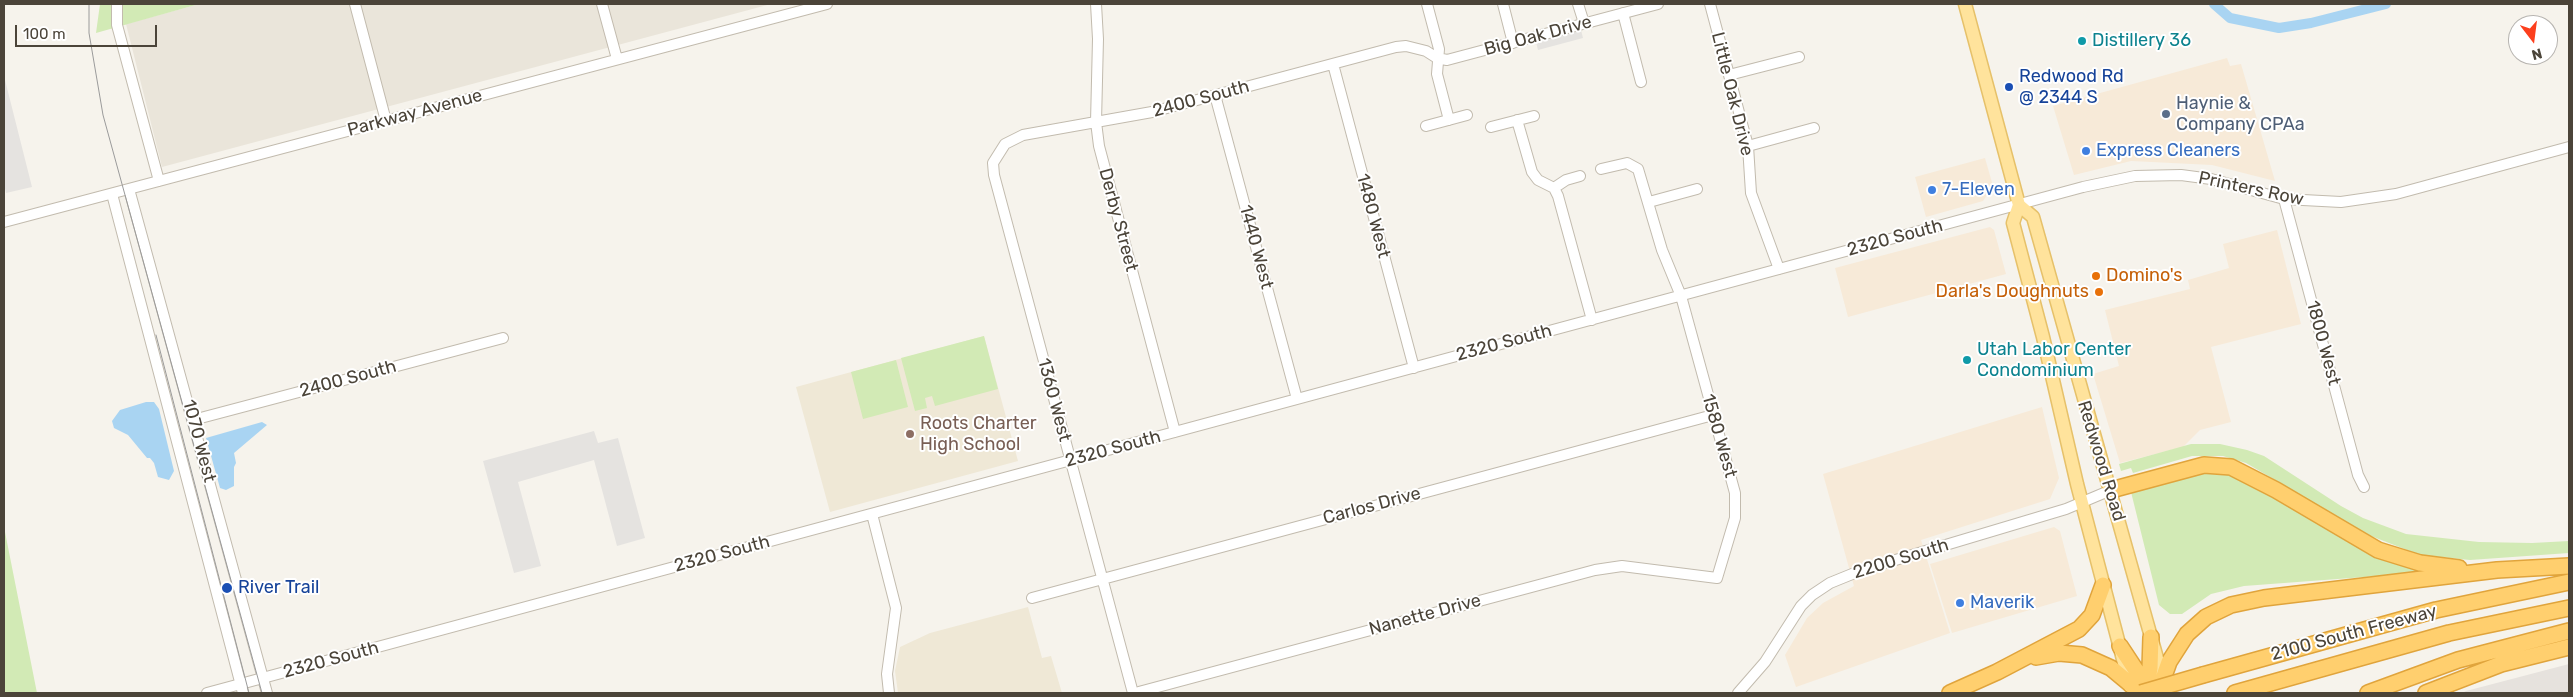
<!DOCTYPE html>
<style>
body{margin:0}
#map{position:relative;width:2573px;height:697px;overflow:hidden;background:#f6f3ec;font-family:Rubik,sans-serif}
canvas{display:block}
.frame{position:absolute;inset:0;border:5px solid #4b4439;pointer-events:none}
.north{position:absolute;left:2508px;top:15px;width:50px;height:50px;box-sizing:border-box;background:#fff;border:1px solid #b7b4b0;border-radius:50%;rotate:165deg;font-size:14px;font-weight:700;line-height:20px;text-align:center;color:#4b4439}
.north::after{content:'';display:block;margin:auto;width:18px;height:22px;background:#fc3f1d;clip-path:polygon(50% 0,100% 100%,50% 72%,0 100%)}
.scale{position:absolute;left:15px;top:25px;width:142px;height:22px;box-sizing:border-box;border:2px solid #4b4439;border-top:0;padding-left:6px;font-size:15px;line-height:18px;white-space:nowrap;color:#4b4439;-webkit-text-stroke:4px #fff;paint-order:stroke}
</style>
<div id="map">
<canvas width="2573" height="697"></canvas>
<div class="frame"></div>
<div class="north">N</div>
<div class="scale">100 m</div>
</div>
<script>
const g = document.querySelector('canvas').getContext('2d');
g.lineJoin = 'round';
function fill(path, color) {
  g.fillStyle = color;
  g.fill(path, 'evenodd');
}
function toPath(rows) {
  const path = new Path2D();
  for (const r of rows) {
    path.moveTo(r[0], r[1]);
    for (let i = 2; i < r.length; i += 2) path.lineTo(r[i], r[i + 1]);
  }
  return path;
}
function strokePath(path, color, width, dash) {
  g.strokeStyle = color;
  g.lineWidth = width;
  g.lineCap = dash ? 'butt' : 'round';
  g.setLineDash(dash || []);
  g.stroke(path);
}
function drawText(font, color, halo, rows, align = 'center') {
  g.font = font + ' Rubik,sans-serif';
  g.lineWidth = 4;
  g.setLineDash([]);
  g.textBaseline = 'middle';
  g.strokeStyle = halo;
  g.fillStyle = color;
  for (const [text, x, y, turn = 0] of rows) {
    g.save();
    g.translate(x, y);
    g.rotate((+turn || 0) * Math.PI / 180);
    g.textAlign = isNaN(turn) ? turn : align;
    if (halo) g.strokeText(text, 0, 0);
    g.fillText(text, 0, 0);
    g.restore();
  }
}
fill(toPath([
 [199,4,771,4,162,167,126,24]
]), '#eae5da');
fill(toPath([
 [2227,58,2230,66,2241,64,2275,181,2212,165,2131,161,2074,175,2053,106],
 [1985,158,1993,186,1983,201,1926,217,1915,177],
 [1990,227,1994,230,2006,274,1848,317,1835,268],
 [2277,230,2301,324,2211,347,2231,422,2200,430,2183,447,2120,463,2093,374,2119,366,2105,310,2190,289,2188,280,2229,268,2223,244],
 [2042,407,2059,478,2050,499,1921,540,1950,633,1796,687,1785,655,1807,618,1823,603,1854,586,1823,474],
 [2054,527,2060,531,2077,596,1952,633,1930,564]
]), '#f7ead8');
fill(toPath([
 [2569,664,2569,693,2462,693,2466,691]
]), '#e6e2dd');
fill(toPath([
 [984,336,1018,461,830,512,796,387],
 [1028,607,1042,658,1051,656,1062,693,898,693,895,671,900,647,930,633]
]), '#efe8d6');
fill(toPath([
 [100,4,199,4,96,33],
 [984,336,998,389,935,406,932,396,925,398,927,408,915,411,901,358],
 [896,360,908,407,863,419,851,372],
 [2191,444,2220,444,2247,450,2264,456,2341,506,2363,518,2406,534,2479,542,2532,543,2569,541,2569,553,2470,560,2420,555,2371,536,2246,463,2223,456,2192,456,2133,473,2131,468,2121,471,2119,464],
 [2208,471,2234,473,2419,567,2418,573,2244,586,2211,594,2182,614,2170,614,2159,605,2131,492],
 [4,526,5,532,37,693,4,693]
]), '#d2eab5');
fill(toPath([
 [1581,30,1583,38,1538,50,1536,42],
 [4,76,32,187,6,193,4,184],
 [594,431,598,443,618,438,645,538,617,546,594,460,518,482,541,566,514,573,483,461]
]), '#e5e3e0');
fill(toPath([
 [146,402,154,402,159,409,174,471,169,480,158,477,154,463,150,458,147,458,128,435,114,428,112,421,120,410],
 [262,422,267,425,234,453,236,463,234,467,234,486,226,490,220,488,206,438]
]), '#a9d4f2');
strokePath(toPath([
 [2214,4,2230,18,2279,28,2311,23,2386,4]
]), '#a9d4f2', 10);
const minor = toPath([
 [117,4,117,25,159,181],
 [355,4,386,121],
 [602,4,617,59],
 [1096,4,1098,39,1096,122,1099,146,1175,432],
 [1427,4,1439,49,1437,74,1449,120],
 [1503,4,1513,43],
 [1578,4,1584,23],
 [1710,4,1748,146,1751,193,1779,269],
 [1623,13,1641,82],
 [1333,64,1414,368],
 [1729,75,1799,57],
 [1215,95,1297,399],
 [1517,120,1532,172,1538,180,1554,188,1558,196,1592,320],
 [1426,126,1467,115],
 [1491,127,1534,116],
 [1748,146,1814,128],
 [1554,188,1566,180,1580,176],
 [129,189,267,693],
 [112,194,243,693],
 [2284,199,2358,475,2364,487],
 [1649,202,1697,189],
 [4,222,827,4],
 [193,420,503,338],
 [872,514,896,608,887,674,889,693],
 [1032,598,1713,415],
 [207,693,2083,187,2135,176,2181,175,2211,179,2284,199,2341,202,2396,194,2569,147],
 [1133,693,994,175,993,163,1005,144,1023,135,1152,112,1396,47,1406,46,1426,51,1437,58,1447,60,1658,4],
 [1135,693,1595,570,1622,566,1717,578,1735,518,1735,493,1681,296,1662,250,1638,169,1627,163,1601,169],
 [1738,693,1765,662,1801,606,1812,595,1830,583,1862,570,2066,509,2111,490]
]);
const major = toPath([
 [1965,4,2019,205,2013,223,2043,337,2077,484,2130,686],
 [2019,205,2033,217,2164,683]
]);
const highway = toPath([
 [2111,490,2204,465,2231,467,2276,490,2378,550,2420,563,2459,568],
 [2120,646,2151,693],
 [2036,657,2059,653,2082,655,2111,668,2141,693],
 [2203,675,2436,610,2569,582],
 [1950,693,1997,672,2079,629,2092,615,2103,585],
 [2146,693,2150,668,2151,637],
 [2158,693,2169,662,2187,634,2206,617,2231,605,2264,598,2497,570,2569,566],
 [2235,693,2449,633,2569,608],
 [2368,693,2458,660,2569,631],
 [2426,693,2501,664,2569,647]
]);
strokePath(minor, '#c2bbae', 12);
strokePath(major, '#e6c16a', 15);
strokePath(highway, '#e0a43c', 18);
strokePath(minor, '#fff', 10);
strokePath(major, '#ffe39c', 12);
strokePath(highway, '#ffcf6e', 15);
strokePath(toPath([
 [89,4,89,33,103,115,262,693],
 [156,335,249,693]
]), '#9a9a9a', 1);
const highwayBridge = toPath([
 [2141,693,2203,675]
]);
strokePath(highwayBridge, '#e0a43c', 18, []);
strokePath(highwayBridge, '#ffcf6e', 15);
for (const [x, y, r, color] of [
 [2082,41,5,"#0f9aa8"],
 [2009,87,5,"#1a4fb4"],
 [2166,114,5,"#5c6f8a"],
 [2086,151,5,"#3f7fe0"],
 [1932,190,5,"#3f7fe0"],
 [2096,276,5,"#e8710a"],
 [2099,292,5,"#e8710a"],
 [1967,360,5,"#0f9aa8"],
 [910,434,5,"#8d6e63"],
 [227,588,6,"#1a4fb4"],
 [1960,603,5,"#3f7fe0"]
]) {
  const dot = new Path2D();
  dot.arc(x, y, r, 0, 2 * Math.PI);
  g.fillStyle = color;
  g.fill(dot);
  strokePath(dot, '#fff', 2);
}
drawText('18px', '#4b4439', '#fff', [
 ["Big Oak Drive",1538,36,-15],
 ["Little Oak Drive",1732,94,76],
 ["2400 South",1201,99,-15],
 ["Parkway Avenue",415,113,-15],
 ["Printers Row",2251,189,12],
 ["1480 West",1373,216,75],
 ["Derby Street",1118,220,75],
 ["2320 South",1895,238,-15],
 ["1440 West",1256,247,75],
 ["2320 South",1504,343,-15],
 ["1800 West",2323,343,75],
 ["2400 South",348,379,-15],
 ["1360 West",1054,400,75],
 ["1580 West",1719,436,74],
 ["1070 West",199,441,75],
 ["2320 South",1113,449,-15],
 ["Redwood Road",2101,461,73],
 ["Carlos Drive",1372,506,-15],
 ["2320 South",722,554,-15],
 ["2200 South",1901,559,-17],
 ["Nanette Drive",1425,615,-15],
 ["2100 South Freeway",2354,633,-15],
 ["2320 South",331,660,-15]
]);
drawText('18px', '#0d838f', '#fff', [
 ["Distillery 36",2092,41],
 ["Utah Labor Center",1977,350],
 ["Condominium",1977,371]
], 'left');
drawText('18px', '#164399', '#fff', [
 ["Redwood Rd",2019,77],
 ["@ 2344 S",2019,98],
 ["River Trail",238,588]
], 'left');
drawText('18px', '#4e5e75', '#fff', [
 ["Haynie &",2176,104],
 ["Company CPAa",2176,125]
], 'left');
drawText('18px', '#366cbe', '#fff', [
 ["Express Cleaners",2096,151],
 ["7-Eleven",1942,190],
 ["Maverik",1970,603]
], 'left');
drawText('18px', '#c56008', '#fff', [
 ["Domino's",2106,276],
 ["Darla's Doughnuts",2089,292,"right"]
], 'left');
drawText('18px', '#785e54', '#fff', [
 ["Roots Charter",920,424],
 ["High School",920,445]
], 'left');
</script>
